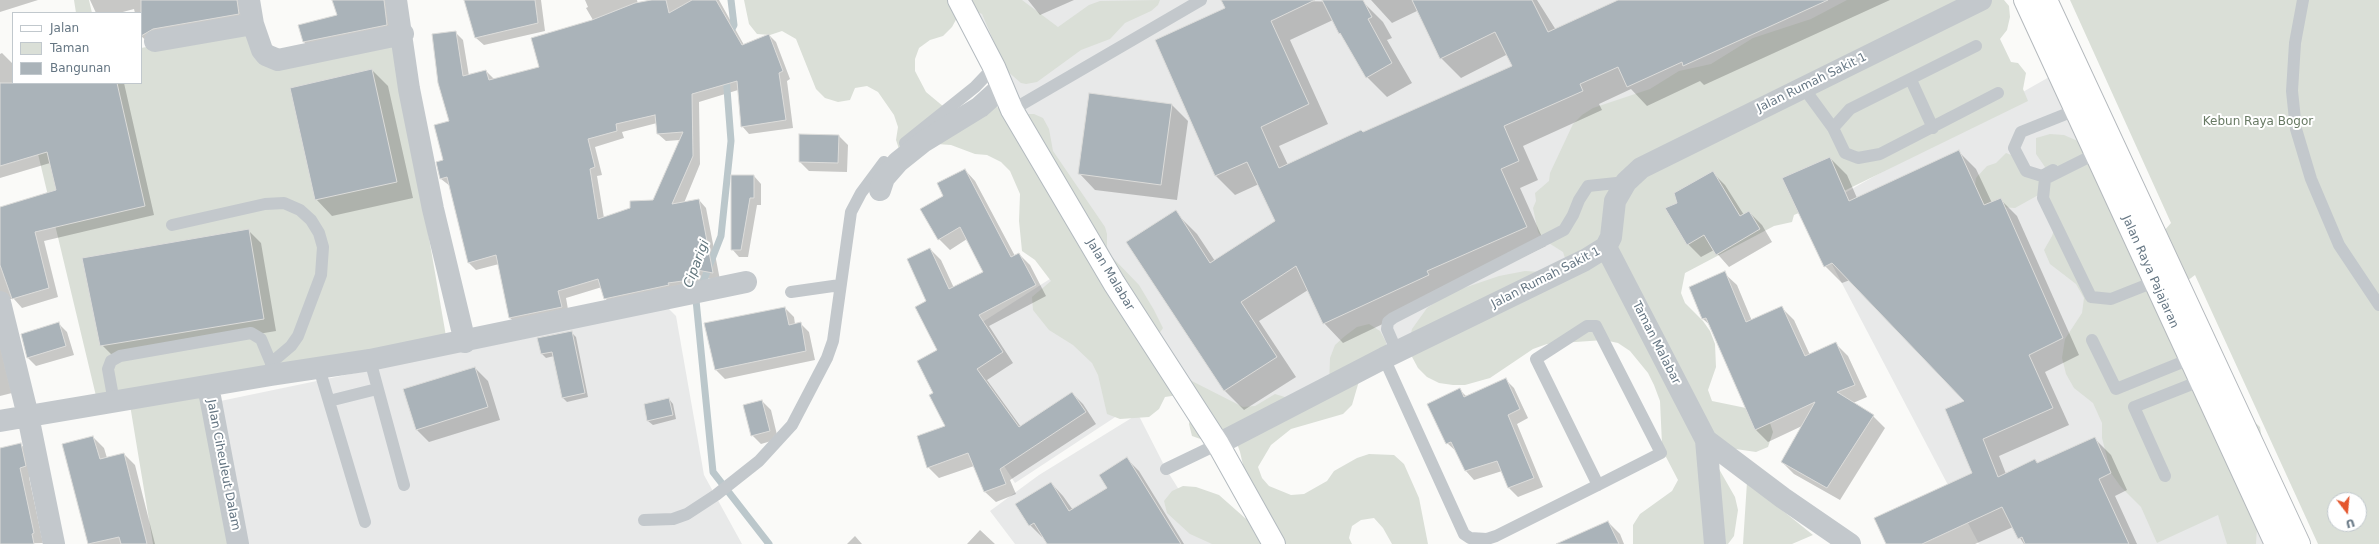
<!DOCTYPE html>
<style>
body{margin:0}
#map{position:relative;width:2379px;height:544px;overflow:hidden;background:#fafaf8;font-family:"DejaVu Sans",sans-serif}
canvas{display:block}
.legend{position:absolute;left:12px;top:12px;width:130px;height:72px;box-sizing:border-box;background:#fff;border:1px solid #c1c8cd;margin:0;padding:5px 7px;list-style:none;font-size:12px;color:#657683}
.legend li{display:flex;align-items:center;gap:8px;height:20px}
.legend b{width:20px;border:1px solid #c1c8cd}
.north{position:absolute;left:2327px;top:492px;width:40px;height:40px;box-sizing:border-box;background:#fff;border:1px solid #c1c8cd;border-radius:50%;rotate:164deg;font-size:11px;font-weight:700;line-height:16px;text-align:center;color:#657683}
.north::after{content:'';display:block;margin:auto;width:14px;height:18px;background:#e4572e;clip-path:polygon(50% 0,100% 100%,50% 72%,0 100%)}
</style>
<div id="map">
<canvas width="2379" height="544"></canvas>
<ul class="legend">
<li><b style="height:5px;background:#fff"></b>Jalan</li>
<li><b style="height:11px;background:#dadfd7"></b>Taman</li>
<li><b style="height:11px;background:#aab3b9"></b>Bangunan</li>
</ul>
<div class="north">U</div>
</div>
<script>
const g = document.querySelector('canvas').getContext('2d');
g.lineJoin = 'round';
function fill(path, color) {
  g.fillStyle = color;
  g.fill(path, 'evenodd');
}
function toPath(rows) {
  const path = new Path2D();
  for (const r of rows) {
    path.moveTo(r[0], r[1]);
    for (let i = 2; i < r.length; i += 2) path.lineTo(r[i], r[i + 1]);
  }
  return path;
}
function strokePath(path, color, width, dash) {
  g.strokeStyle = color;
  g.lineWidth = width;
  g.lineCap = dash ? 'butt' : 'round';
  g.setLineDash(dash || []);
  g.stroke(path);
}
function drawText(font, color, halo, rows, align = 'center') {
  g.font = font + ' "DejaVu Sans",sans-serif';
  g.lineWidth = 4;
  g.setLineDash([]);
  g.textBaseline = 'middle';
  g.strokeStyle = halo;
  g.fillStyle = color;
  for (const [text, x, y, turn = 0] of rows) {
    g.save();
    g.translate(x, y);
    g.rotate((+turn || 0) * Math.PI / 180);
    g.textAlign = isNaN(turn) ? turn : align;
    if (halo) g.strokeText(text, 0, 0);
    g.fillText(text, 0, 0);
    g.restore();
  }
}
fill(toPath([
 [959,0,1981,0,1611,237,1218,444],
 [2058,72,2275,544,1979,544,1806,215],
 [1053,277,1132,406,1015,483,979,427,948,344],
 [668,308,676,316,704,475,742,544,233,544,206,404],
 [1138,414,1166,469,1213,544,1015,544,990,511,1039,475]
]), '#e8e9e9');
fill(toPath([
 [74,0,89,0,92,13,76,13],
 [744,0,1022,0,1058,27,1089,5,1100,1,1160,0,1158,5,1151,11,1125,23,1110,39,1081,50,1037,82,1026,84,1021,83,1006,70,982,14,969,8,958,16,952,27,943,36,930,40,919,48,915,59,915,71,926,92,944,107,954,112,990,102,1011,117,1022,114,1034,114,1043,118,1049,129,1053,151,1105,227,1107,234,1107,247,1112,257,1139,285,1154,310,1163,328,1152,344,1180,375,1243,407,1255,406,1275,394,1298,401,1329,387,1330,358,1335,345,1345,336,1357,327,1369,324,1380,331,1386,342,1386,354,1359,381,1352,405,1343,414,1291,429,1271,445,1258,467,1262,478,1269,486,1291,495,1304,494,1327,481,1334,471,1357,458,1369,454,1394,455,1404,464,1419,498,1428,544,1392,544,1383,528,1374,518,1361,520,1352,526,1349,538,1352,544,1212,544,1190,534,1167,513,1164,501,1172,491,1183,486,1196,487,1219,495,1245,518,1257,525,1240,452,1234,435,1206,441,1192,436,1189,424,1192,412,1178,395,1165,397,1159,409,1149,417,1120,419,1107,414,1098,375,1092,363,1073,345,1049,330,1033,310,1032,297,1051,281,1035,260,1022,251,1019,221,1020,194,1010,171,1001,162,987,155,975,154,951,145,937,144,900,152,896,140,898,127,894,115,878,92,867,86,855,88,850,100,838,102,825,98,816,89,796,39,782,31,770,35,757,34,749,24],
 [1847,0,2004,0,2009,6,2010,17,2007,30,2000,39,2011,62,2018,63,2026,73,2023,89,2028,101,1801,212,1794,215,1792,222,1774,226,1685,273,1681,293,1685,303,1703,321,1710,331,1715,344,1716,367,1708,390,1712,401,1746,408,1769,420,1773,432,1768,447,1756,452,1729,448,1720,457,1719,469,1735,497,1738,510,1734,536,1728,544,1633,544,1633,525,1640,514,1672,491,1678,480,1666,457,1662,444,1660,401,1654,385,1648,373,1630,351,1618,343,1604,340,1547,344,1533,349,1490,378,1465,385,1453,385,1439,383,1427,377,1418,368,1411,355,1409,342,1412,329,1427,308,1449,293,1499,276,1525,271,1541,272,1565,258,1563,252,1544,240,1538,232,1533,208,1536,201,1535,193,1549,181,1550,173,1573,124,1582,115,1593,108,1650,89,1679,71,1711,64,1753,38,1811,19],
 [2070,0,2379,0,2379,544,2318,544,2195,275,2187,281,2248,416,2260,427,2262,440,2256,544,2227,544,2218,515,2157,543,2141,507,2121,487,2111,473,2102,438,2102,423,2093,403,2074,388,2066,374,2062,358,2065,339,2082,313,2084,298,2076,284,2050,264,2044,250,2052,236,2057,221,2042,193,2015,208,1967,205,1974,193,1976,178,1987,166,1996,163,2006,153,2019,158,2036,179,2045,167,2036,154,2036,138,2050,134,2064,135,2094,148,2157,239,2171,223],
 [2335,500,2359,500,2359,524,2335,524],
 [239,30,252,31,260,59,393,30,447,342,96,396,21,83,141,83,141,48],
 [199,394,230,544,153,544,130,405],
 [1747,482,1813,535,1792,544,1743,544]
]), '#dadfd7');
fill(toPath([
 [0,0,38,0,0,12],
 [90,0,246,0,247,22,150,44,141,36,141,13,135,13,134,9,119,13,96,13],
 [333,0,395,0,394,32,311,49,304,42,338,16],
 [465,0,541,0,545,31,484,45,476,38],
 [585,0,637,0,638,4,656,0,719,0,744,45,769,35,776,42,790,79,787,81,793,128,749,134,742,126,738,90,699,102,700,164,684,203,699,200,706,208,720,280,704,278,704,287,612,306,605,298,602,287,566,298,569,315,518,325,510,318,499,264,476,270,469,263,450,186,441,179,450,122,455,32,463,40,469,76,486,71,494,79,541,68,593,20,586,8,588,7],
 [657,123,658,134,666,141,680,140,654,201,604,218,597,176,602,175,595,147,624,138,622,132],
 [1028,0,1074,0,1040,15],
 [1222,0,1363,2,1383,22,1392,38,1387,40,1412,83,1387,97,1367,77,1333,20,1290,40,1328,124,1279,146,1288,165,1514,66,1508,54,1461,78,1441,58,1417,11,1392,23,1371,0,1537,0,1556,30,1620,0,1890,0,1704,85,1700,81,1647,106,1631,89,1599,104,1602,110,1523,146,1538,180,1520,188,1546,246,1343,343,1324,323,1308,290,1259,321,1296,377,1244,410,1225,391,1127,242,1177,214,1197,234,1215,261,1276,221,1259,184,1235,195,1216,176,1226,9],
 [2,53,12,63,13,83,124,83,154,215,44,241,58,297,22,308,14,299,6,299,0,303,0,208,57,191,50,163,0,178,0,54],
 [372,70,388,86,413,198,332,216,316,199],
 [1172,105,1188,121,1177,200,1095,190,1079,173],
 [839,136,848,145,847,172,809,171,800,162],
 [1959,152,1976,169,1992,203,2000,199,2017,216,2079,355,2045,372,2069,425,1999,456,2006,474,2035,460,2039,464,2094,438,2111,455,2127,490,2115,496,2137,544,2024,544,2013,527,1975,544,1887,544,1973,474,1966,401,1850,280,1842,283,1825,266,1830,158,1847,175,1857,198],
 [965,170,975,181,1015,256,1019,254,1030,265,1046,296,989,326,1013,363,987,380,1021,427,1072,393,1083,404,1096,424,1010,480,1016,494,996,502,985,492,974,466,939,478,928,467,946,427,934,394,939,351,927,302,930,249,941,260,954,288,984,272,967,239,950,250,939,239,944,196],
 [1712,172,1725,185,1744,215,1749,212,1762,225,1772,242,1729,267,1714,250,1701,257,1688,244,1667,209,1678,203],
 [754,176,761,184,761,205,757,205,748,257,739,257,732,249],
 [248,230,261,243,276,331,121,357,114,357,101,344],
 [1724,273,1737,285,1752,321,1781,307,1794,320,1810,355,1836,344,1848,356,1867,397,1853,403,1873,416,1885,428,1840,500,1794,474,1782,462,1802,426,1768,442,1756,430,1711,326,1703,319,1690,288],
 [785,308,794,317,795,324,800,323,809,332,815,360,725,379,716,370,705,323],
 [58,323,67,332,74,355,36,366,28,358],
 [571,332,576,337,588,397,567,402,563,398,554,356,546,358,542,354,539,339],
 [0,336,16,392,0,396],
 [475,368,488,381,500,420,429,442,417,430],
 [1505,379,1514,388,1528,418,1517,424,1543,487,1518,497,1509,488,1502,471,1474,480,1466,471,1457,452,1447,443,1460,390,1467,397],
 [669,399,673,404,676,419,653,425,648,421],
 [762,401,771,410,778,439,761,444,752,435],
 [93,437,104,448,107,458,124,454,135,465,155,544,89,544,63,444],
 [20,444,30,453,34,476,29,477,43,543,0,544,0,449],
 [1127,459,1139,471,1184,544,1048,544,1044,537,1042,537,1030,525,1051,483,1063,496,1073,510,1109,489],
 [1608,522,1620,534,1624,544,1558,544],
 [980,530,995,544,967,544],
 [855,536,862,544,847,544]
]), '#0003');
strokePath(toPath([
 [728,36,734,25,731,0],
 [726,76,731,141,721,236,696,300,713,472,769,544]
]), '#bbc7cb', 7);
const building = toPath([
 [141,0,237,0,239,14,153,29,141,36,141,0],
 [332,0,384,0,387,25,303,42,298,25,337,15,332,0],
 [464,0,535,0,538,23,475,38,464,0],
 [651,0,666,0,669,13,692,0,716,0,742,45,769,34,783,71,779,73,786,120,741,127,737,81,692,94,693,156,672,204,699,199,713,273,697,270,697,279,668,283,669,285,604,299,598,279,558,291,562,307,509,318,496,255,468,263,447,177,440,179,436,162,443,160,434,125,449,121,438,83,432,34,456,31,463,76,486,70,489,80,539,67,531,38,592,20,635,3,651,0],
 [655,115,657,134,683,132,653,200,630,201,630,208,598,219,590,169,595,167,588,139,617,131,616,124,655,115],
 [1221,0,1315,0,1271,21,1309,104,1261,127,1279,168,1361,130,1363,132,1512,66,1495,32,1440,59,1412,0,1532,0,1548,32,1618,0,1828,0,1683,66,1682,62,1627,87,1618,67,1580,84,1583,91,1504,126,1519,161,1501,169,1527,227,1427,271,1429,275,1323,324,1296,266,1241,302,1277,357,1224,391,1126,242,1176,210,1210,263,1275,221,1247,162,1215,176,1155,40,1225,8,1221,0],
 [1322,0,1363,0,1372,17,1368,19,1392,63,1366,78,1340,33,1339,34,1322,0],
 [372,69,397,182,315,200,290,88,372,69],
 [0,83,117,83,145,206,35,232,49,288,12,299,0,265,0,207,56,190,47,152,0,166,0,83],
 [1089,93,1172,104,1161,185,1078,174,1089,93],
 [799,134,839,135,838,163,799,162,799,134],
 [1959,150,1984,205,2001,198,2063,338,2029,355,2053,408,1983,439,1998,477,2035,459,2037,463,2095,437,2111,473,2099,479,2129,544,2025,544,2022,537,2018,539,2002,507,1922,544,1886,544,1874,518,1972,473,1945,409,1964,401,1832,263,1824,267,1782,178,1830,157,1849,201,1959,150],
 [965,169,1011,257,1019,253,1036,285,979,315,1003,352,977,369,1019,427,1072,392,1086,412,1000,469,1006,484,984,492,968,453,927,468,917,436,945,426,929,395,933,393,917,361,937,350,915,307,926,301,907,259,930,248,949,289,983,272,960,227,938,240,920,209,943,196,937,183,965,169],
 [1713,171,1740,216,1749,211,1760,229,1716,255,1704,235,1687,245,1665,208,1677,203,1674,193,1713,171],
 [731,175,754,175,754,198,750,198,741,250,731,250,731,175],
 [249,229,264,319,100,346,82,258,249,229],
 [1725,271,1746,322,1782,306,1805,356,1836,342,1855,385,1837,392,1874,415,1827,488,1781,462,1815,402,1755,430,1706,318,1702,319,1689,287,1725,271],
 [785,307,789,325,801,322,806,351,715,370,704,323,785,307],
 [59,322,66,346,27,358,21,334,59,322],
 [572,331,585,393,562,398,552,352,541,354,537,338,572,331],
 [475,367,488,407,416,430,403,389,475,367],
 [1506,378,1520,409,1508,415,1534,478,1508,488,1497,461,1465,471,1451,442,1446,444,1427,404,1460,388,1464,397,1506,378],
 [669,398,673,415,647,421,644,404,669,398],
 [762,400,770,431,751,436,743,405,762,400],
 [93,436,100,459,124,453,147,544,121,544,119,537,88,544,62,444,93,436],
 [21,443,26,466,20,468,34,533,32,534,34,544,0,544,0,448,21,443],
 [1127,457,1181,544,1047,544,1034,523,1029,526,1015,504,1051,482,1069,511,1107,488,1099,475,1127,457],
 [1608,521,1619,544,1556,544,1608,521]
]);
fill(building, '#aab3b9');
strokePath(building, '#dcdcda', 1);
const secondary = toPath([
 [959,0,994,67,1012,110,1114,283,1218,444,1274,544]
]);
const highway = toPath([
 [2025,0,2276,544],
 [2046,0,2299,544]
]);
strokePath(secondary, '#b3babf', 24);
strokePath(highway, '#b4b9bd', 24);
strokePath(toPath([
 [2303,0,2295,43,2292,91,2296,129,2311,179,2339,245,2379,305],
 [1976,46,1850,109,1833,128,1845,153,1858,158,1880,154,1998,93],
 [1911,80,1933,128],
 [1803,87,1833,128],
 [1012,110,1201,0],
 [905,143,975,87,994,67],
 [2097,153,2045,179,2043,198,2091,297,2111,299,2154,282],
 [2053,170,2042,176,2026,171,2014,148,2021,132,2076,110],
 [172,225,265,204,284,203,300,210,311,220,319,233,323,247,321,275,298,336,291,346,271,363],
 [791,292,840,285],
 [2092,340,2116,389,2190,359],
 [1397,352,1387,329,1388,322,1393,318,1564,230,1573,215,1579,200,1588,186,1626,182],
 [1384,358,1464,534,1470,538,1487,539,1496,536,1598,485,1661,453,1596,326,1587,326,1536,359,1598,485],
 [370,360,404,485],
 [319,368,365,522],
 [329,401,377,389],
 [114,402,108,369,111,361,120,356,251,333,261,339,271,363,271,370],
 [1166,469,1218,444],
 [2165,476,2134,407,2200,381],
 [644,520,673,519,687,514,716,495,759,461,792,425,827,358,833,341,851,212,861,193,884,162]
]), '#c3c8cc', 12);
strokePath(toPath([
 [249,0,253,24,262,50,266,55,278,60,403,34],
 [396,0,409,89,433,209,465,342],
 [155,41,253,24],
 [880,190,884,178,898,162,923,142,980,107,1001,88],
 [1606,247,1706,440,1715,544],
 [0,302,28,416,54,544],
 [208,386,238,544],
 [0,421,271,375,370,360,746,282],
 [1706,440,1783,498,1850,544],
 [1218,444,1384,358,1585,260,1606,247,1611,237,1615,201,1626,182,1641,168,1981,0]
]), '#c3c8cc', 22);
strokePath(secondary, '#fff', 22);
strokePath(highway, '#fff', 22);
drawText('12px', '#657683', '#fff', [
 ["Jalan Rumah Sakit 1",1812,83,-26],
 ["Jalan Raya Pajajaran",2150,272,66],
 ["Jalan Malabar",1110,275,59],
 ["Jalan Rumah Sakit 1",1546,278,-27],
 ["Taman Malabar",1656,343,63],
 ["Jalan Ciheuleut Dalam",223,465,79]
]);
drawText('12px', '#687a64', '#fff', [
 ["Kebun Raya Bogor",2258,122]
]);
drawText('italic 13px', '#60757c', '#fff', [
 ["Ciparigi",697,264,-69]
]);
</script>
